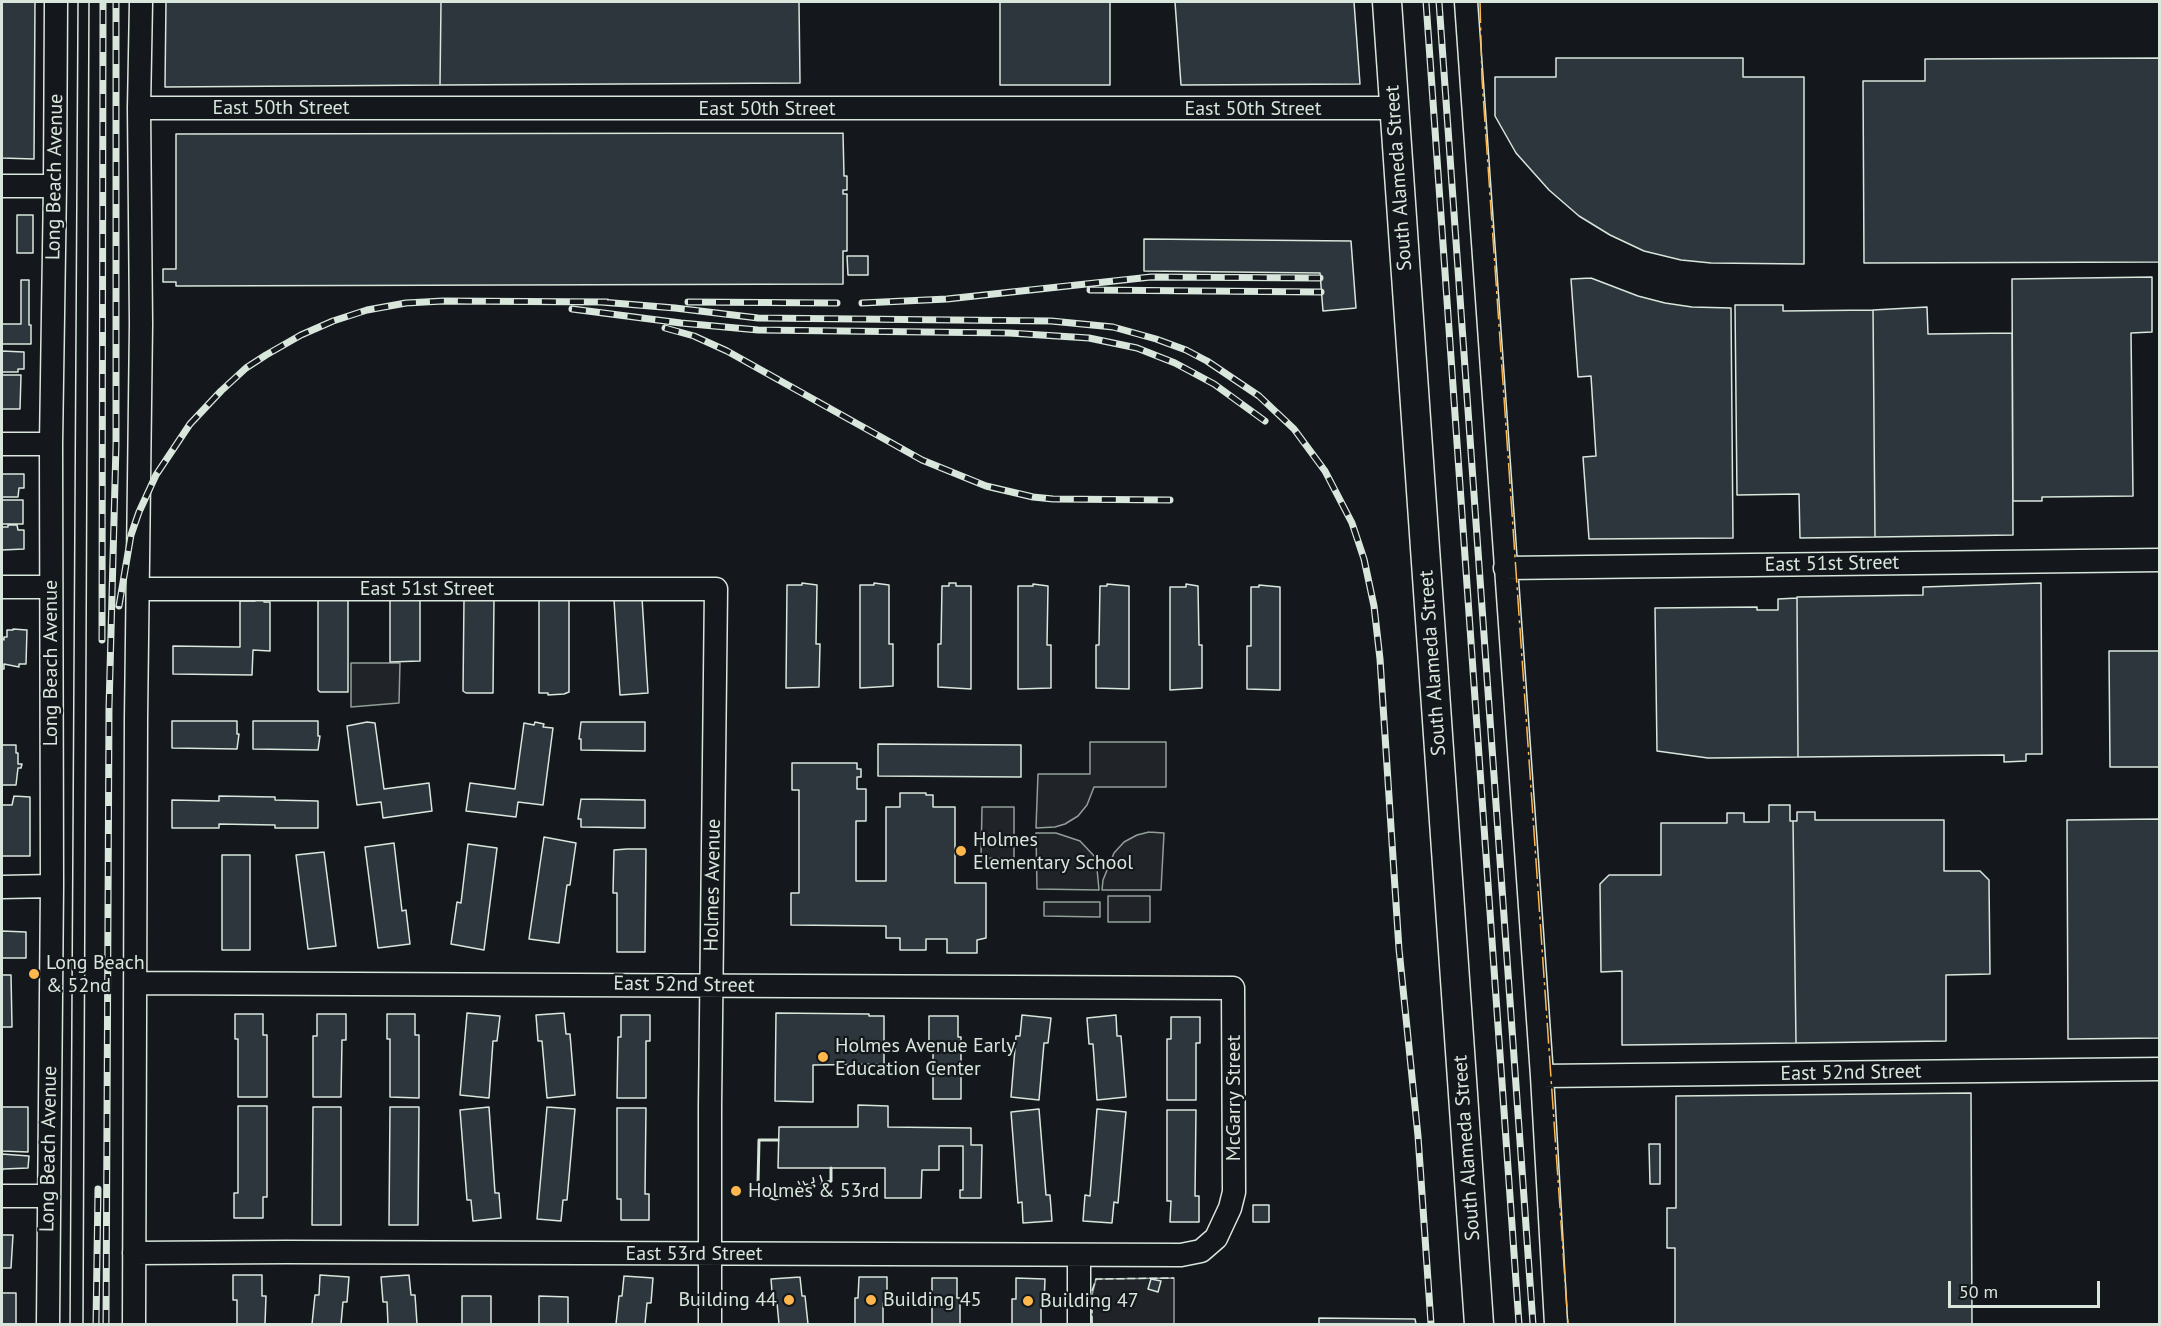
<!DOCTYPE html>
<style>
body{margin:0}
#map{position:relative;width:2161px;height:1326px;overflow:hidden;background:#14181c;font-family:"PT Sans",sans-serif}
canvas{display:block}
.frame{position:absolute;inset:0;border:3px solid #d8e6dc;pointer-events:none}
.scale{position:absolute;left:1948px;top:1281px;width:152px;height:27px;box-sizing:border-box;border:3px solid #d8e6dc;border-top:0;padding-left:8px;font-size:18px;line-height:21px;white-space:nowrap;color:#d8e6dc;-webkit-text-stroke:4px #14181c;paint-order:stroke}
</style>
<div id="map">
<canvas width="2161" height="1326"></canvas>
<div class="frame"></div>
<div class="scale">50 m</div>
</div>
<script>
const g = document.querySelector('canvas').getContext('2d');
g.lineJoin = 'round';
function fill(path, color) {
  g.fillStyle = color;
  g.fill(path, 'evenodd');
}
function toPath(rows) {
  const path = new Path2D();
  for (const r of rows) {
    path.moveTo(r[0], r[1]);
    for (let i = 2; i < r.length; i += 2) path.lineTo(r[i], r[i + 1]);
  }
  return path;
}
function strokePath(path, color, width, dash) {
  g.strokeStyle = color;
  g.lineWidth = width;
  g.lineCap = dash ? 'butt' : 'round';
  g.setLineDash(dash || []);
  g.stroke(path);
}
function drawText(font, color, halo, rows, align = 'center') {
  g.font = font + ' "PT Sans",sans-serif';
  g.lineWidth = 4.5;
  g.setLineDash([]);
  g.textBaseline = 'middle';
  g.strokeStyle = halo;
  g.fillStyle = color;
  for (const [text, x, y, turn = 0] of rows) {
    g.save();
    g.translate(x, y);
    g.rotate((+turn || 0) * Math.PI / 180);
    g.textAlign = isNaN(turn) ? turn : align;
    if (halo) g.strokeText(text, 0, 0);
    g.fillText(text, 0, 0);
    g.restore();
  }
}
const green = toPath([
 [351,663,400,663,399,703,351,707,351,663],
 [1090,742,1166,742,1166,787,1094,787,1087,805,1078,816,1065,824,1055,827,1036,828,1038,774,1090,774,1090,742],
 [982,807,1014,807,1014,859,981,858,982,807],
 [1149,832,1164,833,1161,890,1102,890,1103,880,1114,853,1124,842,1137,835,1149,832],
 [1036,833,1056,833,1080,841,1096,858,1099,890,1037,889,1036,833],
 [1108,896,1150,896,1150,922,1108,922,1108,896],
 [1044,902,1100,902,1100,917,1044,916,1044,902],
 [1174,1278,1174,1324,1092,1324,1091,1299,1096,1279,1174,1278]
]);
fill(green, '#202428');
strokePath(green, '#939e99', 1.5);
const building = toPath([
 [2,2,35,2,34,159,2,158,2,2],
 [166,2,441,2,440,85,165,87,166,2],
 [441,2,799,2,800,83,440,85,441,2],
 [1000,2,1110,2,1110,85,1000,85,1000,2],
 [1175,2,1354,2,1360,84,1181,85,1175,2],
 [1556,58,1743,58,1743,77,1804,77,1804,264,1711,263,1681,260,1644,251,1610,235,1579,216,1549,190,1516,153,1495,116,1495,77,1556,77,1556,58],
 [2160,58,2160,262,1864,263,1863,81,1925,81,1925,59,2160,58],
 [843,133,844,176,847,176,847,190,843,190,843,194,847,194,847,251,843,251,843,284,176,286,176,282,163,282,163,269,176,269,176,134,843,133],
 [17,215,33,215,33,253,17,253,17,215],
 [1144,239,1351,241,1356,308,1323,311,1320,273,1144,271,1144,239],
 [847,256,868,256,868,275,848,275,847,256],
 [2152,277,2152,332,2131,333,2133,496,2042,497,2042,501,2013,501,2012,279,2152,277],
 [1591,278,1638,296,1665,303,1692,307,1731,308,1733,538,1589,539,1583,457,1596,456,1591,376,1578,377,1571,279,1591,278],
 [21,280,29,280,29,325,31,325,31,344,2,344,2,324,21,324,21,280],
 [1735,305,1783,305,1783,311,1873,310,1875,537,1800,538,1799,494,1737,495,1735,305],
 [1927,307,1928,334,2012,333,2013,535,1875,537,1873,310,1927,307],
 [2,351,24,352,24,369,18,369,18,372,2,372,2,351],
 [2,375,21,375,20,409,2,409,2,375],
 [2,474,24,474,24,488,19,488,18,497,2,497,2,474],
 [2,500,23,500,23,524,2,524,2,500],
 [8,525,17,525,18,530,24,530,24,549,2,550,2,527,8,527,8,525],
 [802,583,817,585,816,644,820,644,819,687,786,688,787,585,802,585,802,583],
 [874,583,889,585,889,644,893,644,893,686,860,688,860,585,874,585,874,583],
 [949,583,956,583,956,586,971,586,971,689,938,687,938,644,941,644,942,586,949,586,949,583],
 [2041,583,2042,754,2026,754,2026,761,2004,762,2004,755,1798,757,1797,597,1923,595,1923,587,2041,583],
 [1033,584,1048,586,1047,645,1051,645,1051,688,1018,689,1018,586,1033,586,1033,584],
 [1107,584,1129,586,1129,689,1096,688,1096,645,1099,645,1100,586,1107,586,1107,584],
 [1186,584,1198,586,1199,645,1202,645,1202,688,1170,690,1170,587,1186,587,1186,584],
 [1259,585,1280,587,1280,690,1247,689,1247,646,1251,646,1251,587,1259,587,1259,585],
 [348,597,348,692,320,692,318,690,318,599,348,597],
 [390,597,420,599,420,661,390,662,390,597],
 [494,598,493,693,466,693,463,691,464,599,494,598],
 [539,598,569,599,569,692,564,694,548,695,548,693,539,693,539,598],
 [642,598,648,693,620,695,614,600,642,598],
 [1797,598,1798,757,1708,758,1657,751,1655,608,1757,607,1757,610,1778,610,1778,599,1797,598],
 [255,599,264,599,264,602,270,602,270,651,253,650,252,675,173,674,173,646,240,647,240,601,255,601,255,599],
 [13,629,27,630,26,664,19,664,19,667,4,664,4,669,2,669,2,638,4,640,4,637,7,637,7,630,13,630,13,629],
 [2109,651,2160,651,2160,767,2110,767,2109,651],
 [172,721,237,721,237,734,239,734,237,749,172,748,172,721],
 [253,721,318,721,318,736,320,736,318,750,253,749,253,721],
 [367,722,375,723,384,789,429,783,432,811,383,818,381,802,357,805,347,726,367,722],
 [535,722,544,724,543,727,553,728,543,805,518,802,516,817,466,811,470,783,515,789,524,723,534,725,535,722],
 [581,722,645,722,645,751,581,750,581,739,579,739,581,722],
 [878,744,1021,745,1021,777,878,776,878,744],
 [2,745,16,745,16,753,18,753,18,764,22,764,21,768,18,768,16,785,2,785,2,745],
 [792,763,857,763,857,769,861,769,861,777,857,777,857,789,866,789,866,821,856,821,856,881,886,881,886,807,900,807,900,793,926,793,926,795,933,795,933,807,955,807,955,883,986,883,986,938,977,940,977,953,947,953,947,939,926,939,926,950,900,950,900,938,886,938,886,926,791,925,791,893,799,893,799,790,792,790,792,763],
 [14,796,30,797,30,856,2,856,2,805,12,805,14,796],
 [219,796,275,797,275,800,318,801,318,828,275,828,275,825,219,824,219,828,172,828,172,800,219,801,219,796],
 [581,799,645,800,645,828,581,827,581,819,578,819,581,799],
 [1769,805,1790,805,1790,821,1793,821,1796,1043,1622,1045,1622,971,1601,972,1600,884,1609,875,1661,875,1661,823,1727,823,1727,813,1744,813,1744,822,1769,822,1769,805],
 [1797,812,1815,812,1815,820,1944,820,1944,871,1980,871,1989,880,1990,974,1946,975,1946,1041,1796,1043,1793,821,1797,821,1797,812],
 [2160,819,2160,1038,2068,1039,2067,820,2160,819],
 [544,837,576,843,570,885,567,885,559,943,529,939,544,837],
 [394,843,402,911,406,910,410,944,378,948,365,847,394,843],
 [468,844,497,848,484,950,451,944,457,902,461,903,468,844],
 [627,849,646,849,645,952,617,952,617,893,613,893,614,850,627,849],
 [324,852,336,946,308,949,296,855,324,852],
 [222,855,250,855,250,950,222,950,222,855],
 [2,931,26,932,26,958,2,958,2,931],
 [2,975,11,975,12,1027,2,1027,2,975],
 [467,1013,500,1016,497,1041,493,1041,489,1098,460,1095,467,1013],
 [564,1013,566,1034,570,1034,575,1095,547,1098,542,1041,538,1041,536,1015,564,1013],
 [776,1013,869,1014,869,1016,884,1016,884,1064,813,1065,813,1102,775,1101,776,1013],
 [235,1014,263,1014,263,1035,267,1035,267,1097,238,1097,238,1039,235,1039,235,1014],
 [317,1014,346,1014,346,1040,342,1040,341,1097,313,1097,313,1036,317,1036,317,1014],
 [387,1014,415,1014,415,1035,419,1035,419,1098,390,1097,390,1039,387,1039,387,1014],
 [621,1015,650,1015,650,1041,646,1041,646,1098,617,1098,618,1037,621,1037,621,1015],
 [1022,1015,1051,1018,1048,1043,1044,1043,1039,1100,1011,1097,1016,1036,1020,1036,1022,1015],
 [1116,1015,1117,1036,1121,1036,1126,1097,1097,1100,1093,1044,1089,1044,1087,1018,1116,1015],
 [929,1016,958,1016,958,1037,961,1037,961,1099,933,1099,933,1042,929,1042,929,1016],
 [1171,1017,1200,1017,1200,1043,1196,1043,1196,1100,1167,1100,1167,1039,1171,1039,1171,1017],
 [1971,1093,1972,1324,1675,1324,1675,1248,1667,1248,1667,1208,1676,1208,1676,1096,1971,1093],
 [858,1105,888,1106,888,1127,971,1128,971,1145,982,1145,981,1198,960,1198,960,1190,963,1190,963,1146,939,1146,939,1170,922,1170,921,1198,885,1198,885,1168,778,1168,779,1127,858,1127,858,1105],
 [238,1106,267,1106,267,1197,263,1197,263,1218,234,1218,234,1193,238,1193,238,1106],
 [2,1107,28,1107,28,1152,2,1151,2,1107],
 [313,1107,341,1107,341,1225,312,1225,313,1107],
 [390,1107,419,1107,418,1225,389,1225,390,1107],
 [489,1107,495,1193,499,1193,501,1218,473,1221,471,1200,467,1200,460,1110,489,1107],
 [547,1107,575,1109,567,1200,563,1200,561,1221,537,1219,547,1107],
 [617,1108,646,1108,645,1194,649,1194,649,1220,621,1220,621,1199,617,1199,617,1108],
 [1039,1109,1046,1195,1050,1195,1052,1221,1023,1223,1022,1202,1018,1203,1011,1112,1039,1109],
 [1097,1109,1126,1112,1118,1203,1114,1202,1112,1223,1083,1221,1085,1195,1090,1196,1097,1109],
 [1167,1110,1196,1110,1195,1196,1199,1196,1199,1222,1170,1222,1171,1201,1167,1201,1167,1110],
 [1649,1144,1660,1144,1660,1184,1650,1184,1649,1144],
 [2,1154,29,1156,28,1168,3,1169,2,1172,2,1154],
 [1253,1205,1269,1205,1269,1222,1253,1222,1253,1205],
 [2,1235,13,1235,11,1268,2,1268,2,1235],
 [233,1275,262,1275,262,1296,266,1296,265,1324,237,1324,237,1300,233,1300,233,1275],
 [320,1275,349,1277,347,1302,343,1302,341,1324,312,1324,315,1295,319,1295,320,1275],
 [409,1275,411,1295,415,1295,417,1324,388,1324,387,1302,383,1302,381,1277,409,1275],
 [624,1276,653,1278,651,1303,647,1303,645,1324,616,1324,619,1296,622,1296,624,1276],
 [800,1277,802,1296,805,1296,808,1324,779,1324,777,1303,773,1304,771,1279,800,1277],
 [859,1277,887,1277,887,1303,883,1303,883,1324,855,1324,855,1298,858,1298,859,1277],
 [932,1278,957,1278,957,1298,960,1298,960,1324,932,1324,932,1278],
 [1016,1278,1045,1279,1044,1303,1041,1303,1041,1324,1012,1324,1012,1299,1016,1299,1016,1278],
 [1151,1279,1161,1281,1158,1292,1148,1289,1151,1279],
 [2,1293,16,1293,16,1324,2,1324,2,1293],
 [462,1296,491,1296,491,1324,462,1324,462,1296],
 [539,1296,568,1297,568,1324,539,1324,539,1296],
 [1319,1318,1415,1319,1416,1324,1319,1324,1319,1318]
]);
fill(building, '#2c363c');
strokePath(building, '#d8e6dc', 1.5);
const minor = toPath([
 [1466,2,1542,1076,1556,1324],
 [139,108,1395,108],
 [2,186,55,186],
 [2,444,51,444],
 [1505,568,2160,560],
 [2,587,50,587],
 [138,589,716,589,710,1106,710,1324],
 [2,887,52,886],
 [1542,1076,2160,1069],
 [2,1196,49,1196],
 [134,1253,286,1252,1181,1255,1201,1251,1216,1238,1230,1208,1234,1192,1233,988,136,983],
 [48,1324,52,886,51,444,55,186,56,2],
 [134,1324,136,718,141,324,139,108,141,2],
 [1079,1324,1079,1256]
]);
const major = toPath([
 [1387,2,1479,1324]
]);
strokePath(minor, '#d8e6dc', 25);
strokePath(major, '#d8e6dc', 31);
strokePath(minor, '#14181c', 22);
strokePath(major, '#14181c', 28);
strokePath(toPath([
 [70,1324,78,2],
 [83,1324,89,2]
]), '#d8e6dc', 1.5);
const rail = toPath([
 [1426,2,1519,1324],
 [1439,2,1533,1324],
 [1090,290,1321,292],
 [601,302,675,308,758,318,1051,321,1113,327,1156,339,1186,350,1207,361,1259,396,1294,429,1325,471,1352,523,1364,559,1374,606,1380,659,1399,949,1418,1136,1431,1324],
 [688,302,837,303],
 [862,303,947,299,1151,277,1320,278],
 [572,309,681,323,758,330,1009,333,1089,338,1137,348,1175,363,1214,384,1265,421],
 [665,328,694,336,727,351,922,460,986,486,1033,497,1053,499,1170,500],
 [119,606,131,535,139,512,156,475,190,424,221,391,246,368,266,355,301,335,333,321,367,310,406,303,443,301,607,302],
 [102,640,103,2],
 [96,1324,98,1189],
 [106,1324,109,708,116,445,116,2]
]);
strokePath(rail, '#d8e6dc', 7);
strokePath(rail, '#14181c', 4.5, [14]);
strokePath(toPath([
 [820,1175,823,1184],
 [798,1181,802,1190],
 [803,1181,805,1185,814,1182,813,1177],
 [1092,1291,1096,1279,1174,1278],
 [1092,1324,1092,1310]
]), '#d8e6dc', 1.5, [8, 3]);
strokePath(toPath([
 [778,1140,759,1140,758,1184,761,1191,766,1196,775,1199,814,1186],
 [822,1184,831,1181,831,1168]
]), '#d8e6dc', 3);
strokePath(toPath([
 [1480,2,1482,79,1568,1324]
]), '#ffb74d', 1.5, [21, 4.5, 3, 4.5]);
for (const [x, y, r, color] of [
 [961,851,6,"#ffb74d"],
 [34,974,6,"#ffb74d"],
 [823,1057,6,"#ffb74d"],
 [736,1191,6,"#ffb74d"],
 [789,1300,6,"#ffb74d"],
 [871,1300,6,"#ffb74d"],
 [1028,1301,6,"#ffb74d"]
]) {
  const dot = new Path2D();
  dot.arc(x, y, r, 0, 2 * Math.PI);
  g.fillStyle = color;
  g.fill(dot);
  strokePath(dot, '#14181c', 2);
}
drawText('20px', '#d8e6dc', '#14181c', [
 ["East 50th Street",281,108],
 ["East 50th Street",767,109],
 ["East 50th Street",1253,109],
 ["Long Beach Avenue",55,177,-89],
 ["South Alameda Street",1399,178,-94],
 ["East 51st Street",1832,564,-1],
 ["East 51st Street",427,589],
 ["Long Beach Avenue",51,663,-90],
 ["South Alameda Street",1433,663,-94],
 ["Holmes Avenue",713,885,-89],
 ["East 52nd Street",684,985,1],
 ["East 52nd Street",1851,1073,-1],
 ["McGarry Street",1234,1098,-90],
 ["South Alameda Street",1467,1148,-94],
 ["Long Beach Avenue",49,1149,-89],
 ["East 53rd Street",694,1254]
]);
drawText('20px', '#d8e6dc', '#14181c', [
 ["Holmes",973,840],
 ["Elementary School",973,863],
 ["Long Beach",46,963],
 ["& 52nd",46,986],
 ["Holmes Avenue Early",835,1046],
 ["Education Center",835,1069],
 ["Holmes & 53rd",748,1191],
 ["Building 44",777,1300,"right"],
 ["Building 45",883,1300],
 ["Building 47",1040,1301]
], 'left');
</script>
